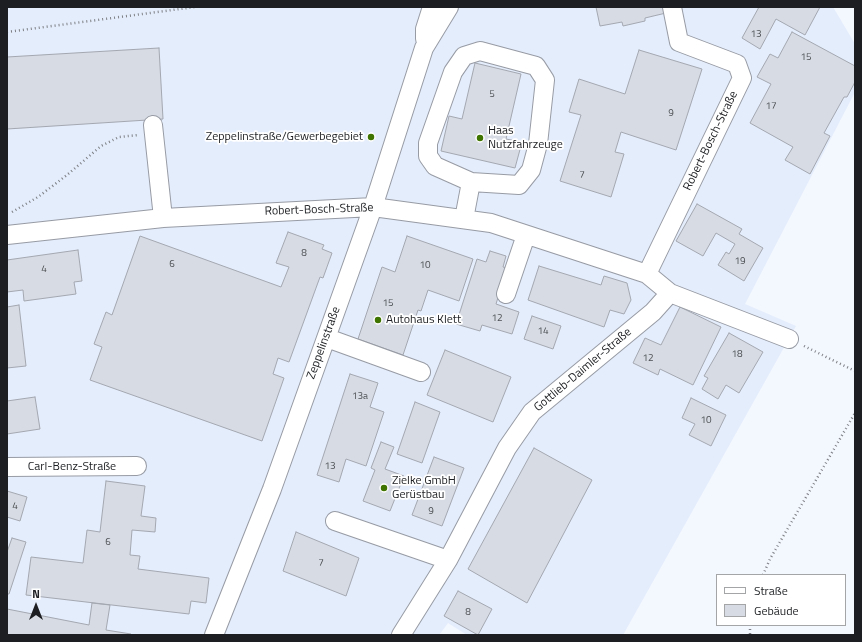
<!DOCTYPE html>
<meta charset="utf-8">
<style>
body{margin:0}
#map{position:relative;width:862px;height:642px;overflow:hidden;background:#f3f7fe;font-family:"Titillium Web",sans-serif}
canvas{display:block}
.frame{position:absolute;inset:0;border:8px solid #1c1e21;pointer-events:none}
.legend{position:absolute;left:716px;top:574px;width:130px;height:52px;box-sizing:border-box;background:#fff;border:1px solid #a4a5a6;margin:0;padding:5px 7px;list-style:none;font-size:12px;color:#1c1e21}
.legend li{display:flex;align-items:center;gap:8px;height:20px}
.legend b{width:20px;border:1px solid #a4a5a6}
.north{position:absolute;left:16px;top:586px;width:40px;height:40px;-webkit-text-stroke:3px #fff;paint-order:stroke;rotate:0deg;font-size:11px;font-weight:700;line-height:16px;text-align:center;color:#1c1e21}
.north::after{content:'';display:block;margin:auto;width:14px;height:18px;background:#1c1e21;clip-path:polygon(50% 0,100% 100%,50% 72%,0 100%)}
</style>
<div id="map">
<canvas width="862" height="642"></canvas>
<div class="frame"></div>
<ul class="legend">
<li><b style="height:5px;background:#fff"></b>Straße</li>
<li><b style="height:11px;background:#d7dce4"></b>Gebäude</li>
</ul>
<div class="north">N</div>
</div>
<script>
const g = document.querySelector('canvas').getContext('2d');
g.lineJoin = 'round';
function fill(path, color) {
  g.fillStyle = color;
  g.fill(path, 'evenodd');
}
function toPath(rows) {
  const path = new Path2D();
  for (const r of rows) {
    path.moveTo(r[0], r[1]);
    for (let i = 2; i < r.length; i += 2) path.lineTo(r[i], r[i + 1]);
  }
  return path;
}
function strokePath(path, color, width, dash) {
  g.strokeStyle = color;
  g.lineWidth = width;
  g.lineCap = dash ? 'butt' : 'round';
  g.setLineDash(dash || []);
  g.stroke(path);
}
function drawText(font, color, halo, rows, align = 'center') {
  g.font = font + ' "Titillium Web",sans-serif';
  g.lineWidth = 3.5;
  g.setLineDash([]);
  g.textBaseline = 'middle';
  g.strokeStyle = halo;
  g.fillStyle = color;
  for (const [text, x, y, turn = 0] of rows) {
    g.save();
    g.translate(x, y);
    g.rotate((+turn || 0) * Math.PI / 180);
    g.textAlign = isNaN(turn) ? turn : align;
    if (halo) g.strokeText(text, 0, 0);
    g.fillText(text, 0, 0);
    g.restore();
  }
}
fill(toPath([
 [7,7,833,7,855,44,855,92,745,304,796,326,623,635,467,635,448,623,439,635,7,635]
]), '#e4edfc');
const building = toPath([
 [596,7,664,7,666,13,645,18,645,21,623,26,622,22,600,26,596,7],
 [759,7,820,7,805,35,776,19,760,49,742,38,759,7],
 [792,32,855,66,855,82,847,97,844,97,824,133,830,136,810,174,785,160,793,147,750,123,771,84,757,77,770,54,778,58,792,32],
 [159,48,163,119,7,129,7,57,159,48],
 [639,50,702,69,676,150,621,132,615,152,624,154,611,197,560,181,581,115,569,112,579,79,625,94,639,50],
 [475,63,521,74,506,139,522,142,515,168,441,151,449,116,462,119,475,63],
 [697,204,742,229,739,234,763,248,744,281,718,265,726,252,729,254,735,244,716,233,703,256,676,241,697,204],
 [288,232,324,245,322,249,332,253,323,278,320,277,289,362,278,358,273,374,284,378,262,441,90,380,102,347,94,344,106,312,112,315,140,236,281,287,289,267,276,263,288,232],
 [407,236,473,259,459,301,428,290,421,311,418,310,403,355,358,339,382,267,395,272,407,236],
 [78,250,82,281,74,282,76,294,24,301,23,290,7,292,7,260,78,250],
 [490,251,506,256,503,267,507,268,496,304,519,312,512,334,482,325,480,331,456,324,477,259,486,262,490,251],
 [539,266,601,285,604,276,627,283,631,300,624,314,610,310,604,327,528,300,539,266],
 [19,305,26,366,7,368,7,307,19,305],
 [680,307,721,327,693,385,660,369,658,375,633,363,645,338,661,345,680,307],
 [532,316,561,326,553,349,524,339,532,316],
 [729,333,763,352,739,393,726,385,718,399,702,389,708,378,704,376,729,333],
 [445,350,511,377,493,422,427,395,445,350],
 [350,374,378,383,370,407,384,412,366,466,346,459,339,482,317,475,350,374],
 [35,397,40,429,7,434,7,401,35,397],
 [691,398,726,415,711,446,689,435,695,424,682,418,691,398],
 [415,402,440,412,422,463,397,454,415,402],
 [381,442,394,447,385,469,404,476,390,511,363,501,375,470,371,468,381,442],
 [534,448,592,480,527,603,468,569,534,448],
 [434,457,464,468,442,526,412,515,434,457],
 [106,481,145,486,141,516,156,518,155,532,132,530,130,555,140,556,138,569,209,578,206,603,191,601,189,614,26,595,31,557,83,563,87,530,100,532,106,481],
 [7,491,27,497,20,521,7,517,7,491],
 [296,532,359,558,346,596,283,571,296,532],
 [12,538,26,542,9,594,7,594,7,552,12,538],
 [458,591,492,609,478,635,444,616,458,591],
 [92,603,110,605,106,630,131,634,131,635,7,635,7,609,89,625,92,603]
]);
fill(building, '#d7dce4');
strokePath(building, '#a4a8b1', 1);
const minor = toPath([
 [425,39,425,29,432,7],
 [153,125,163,218],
 [464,219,471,182,435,166,428,156,428,143,453,72,464,56,480,51,536,66,545,80,538,144,531,170,519,185,471,182],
 [7,235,163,218,373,207,491,223,647,274,670,293,789,339],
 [647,274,742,78,737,64,679,42,672,7],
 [506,294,526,235],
 [327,338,421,372],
 [7,467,137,466],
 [335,521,448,560],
 [214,635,272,489,373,207,424,48,449,7],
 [401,635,448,560,507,448,532,412,653,312,670,293]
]);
strokePath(minor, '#979ba4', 20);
strokePath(toPath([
 [7,32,195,7],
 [12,212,38,197,67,175,101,146,119,137,138,135],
 [804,346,855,371],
 [763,575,770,559,855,413],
 [750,625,750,635]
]), '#7e8085', 2.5, [1, 3]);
strokePath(minor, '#fff', 18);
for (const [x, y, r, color] of [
 [371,137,4,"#3f7400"],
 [480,138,4,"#3f7400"],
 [378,320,4,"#3f7400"],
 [384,488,4,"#3f7400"]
]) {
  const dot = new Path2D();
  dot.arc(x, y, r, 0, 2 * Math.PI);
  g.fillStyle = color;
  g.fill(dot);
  strokePath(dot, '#fff', 1.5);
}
drawText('10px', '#4b4e52', null, [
 ["13",756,35],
 ["15",806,58],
 ["5",492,95],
 ["17",771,107],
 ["9",671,114],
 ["7",582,176],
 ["8",304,254],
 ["19",740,262],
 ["6",172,265],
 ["10",425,266],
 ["4",44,270],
 ["15",388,304],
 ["12",497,319],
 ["14",543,332],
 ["18",737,355],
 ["12",648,359],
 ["13a",360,397],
 ["10",706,421],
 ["13",330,467],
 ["4",15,507],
 ["9",431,512],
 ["6",108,543],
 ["7",321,564],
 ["8",468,613]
]);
drawText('12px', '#1c1e21', '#fff', [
 ["Haas",488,131],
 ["Nutzfahrzeuge",488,145],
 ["Zeppelinstraße/Gewerbegebiet",363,137,"right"],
 ["Autohaus Klett",386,320],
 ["Zielke GmbH",392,481],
 ["Gerüstbau",392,495]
], 'left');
drawText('12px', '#1c1e21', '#fff', [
 ["Robert-Bosch-Straße",711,141,-64],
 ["Robert-Bosch-Straße",319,210,-2],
 ["Zeppelinstraße",324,343,-70],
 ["Gottlieb-Daimler-Straße",583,370,-40],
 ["Carl-Benz-Straße",72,467]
]);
</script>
